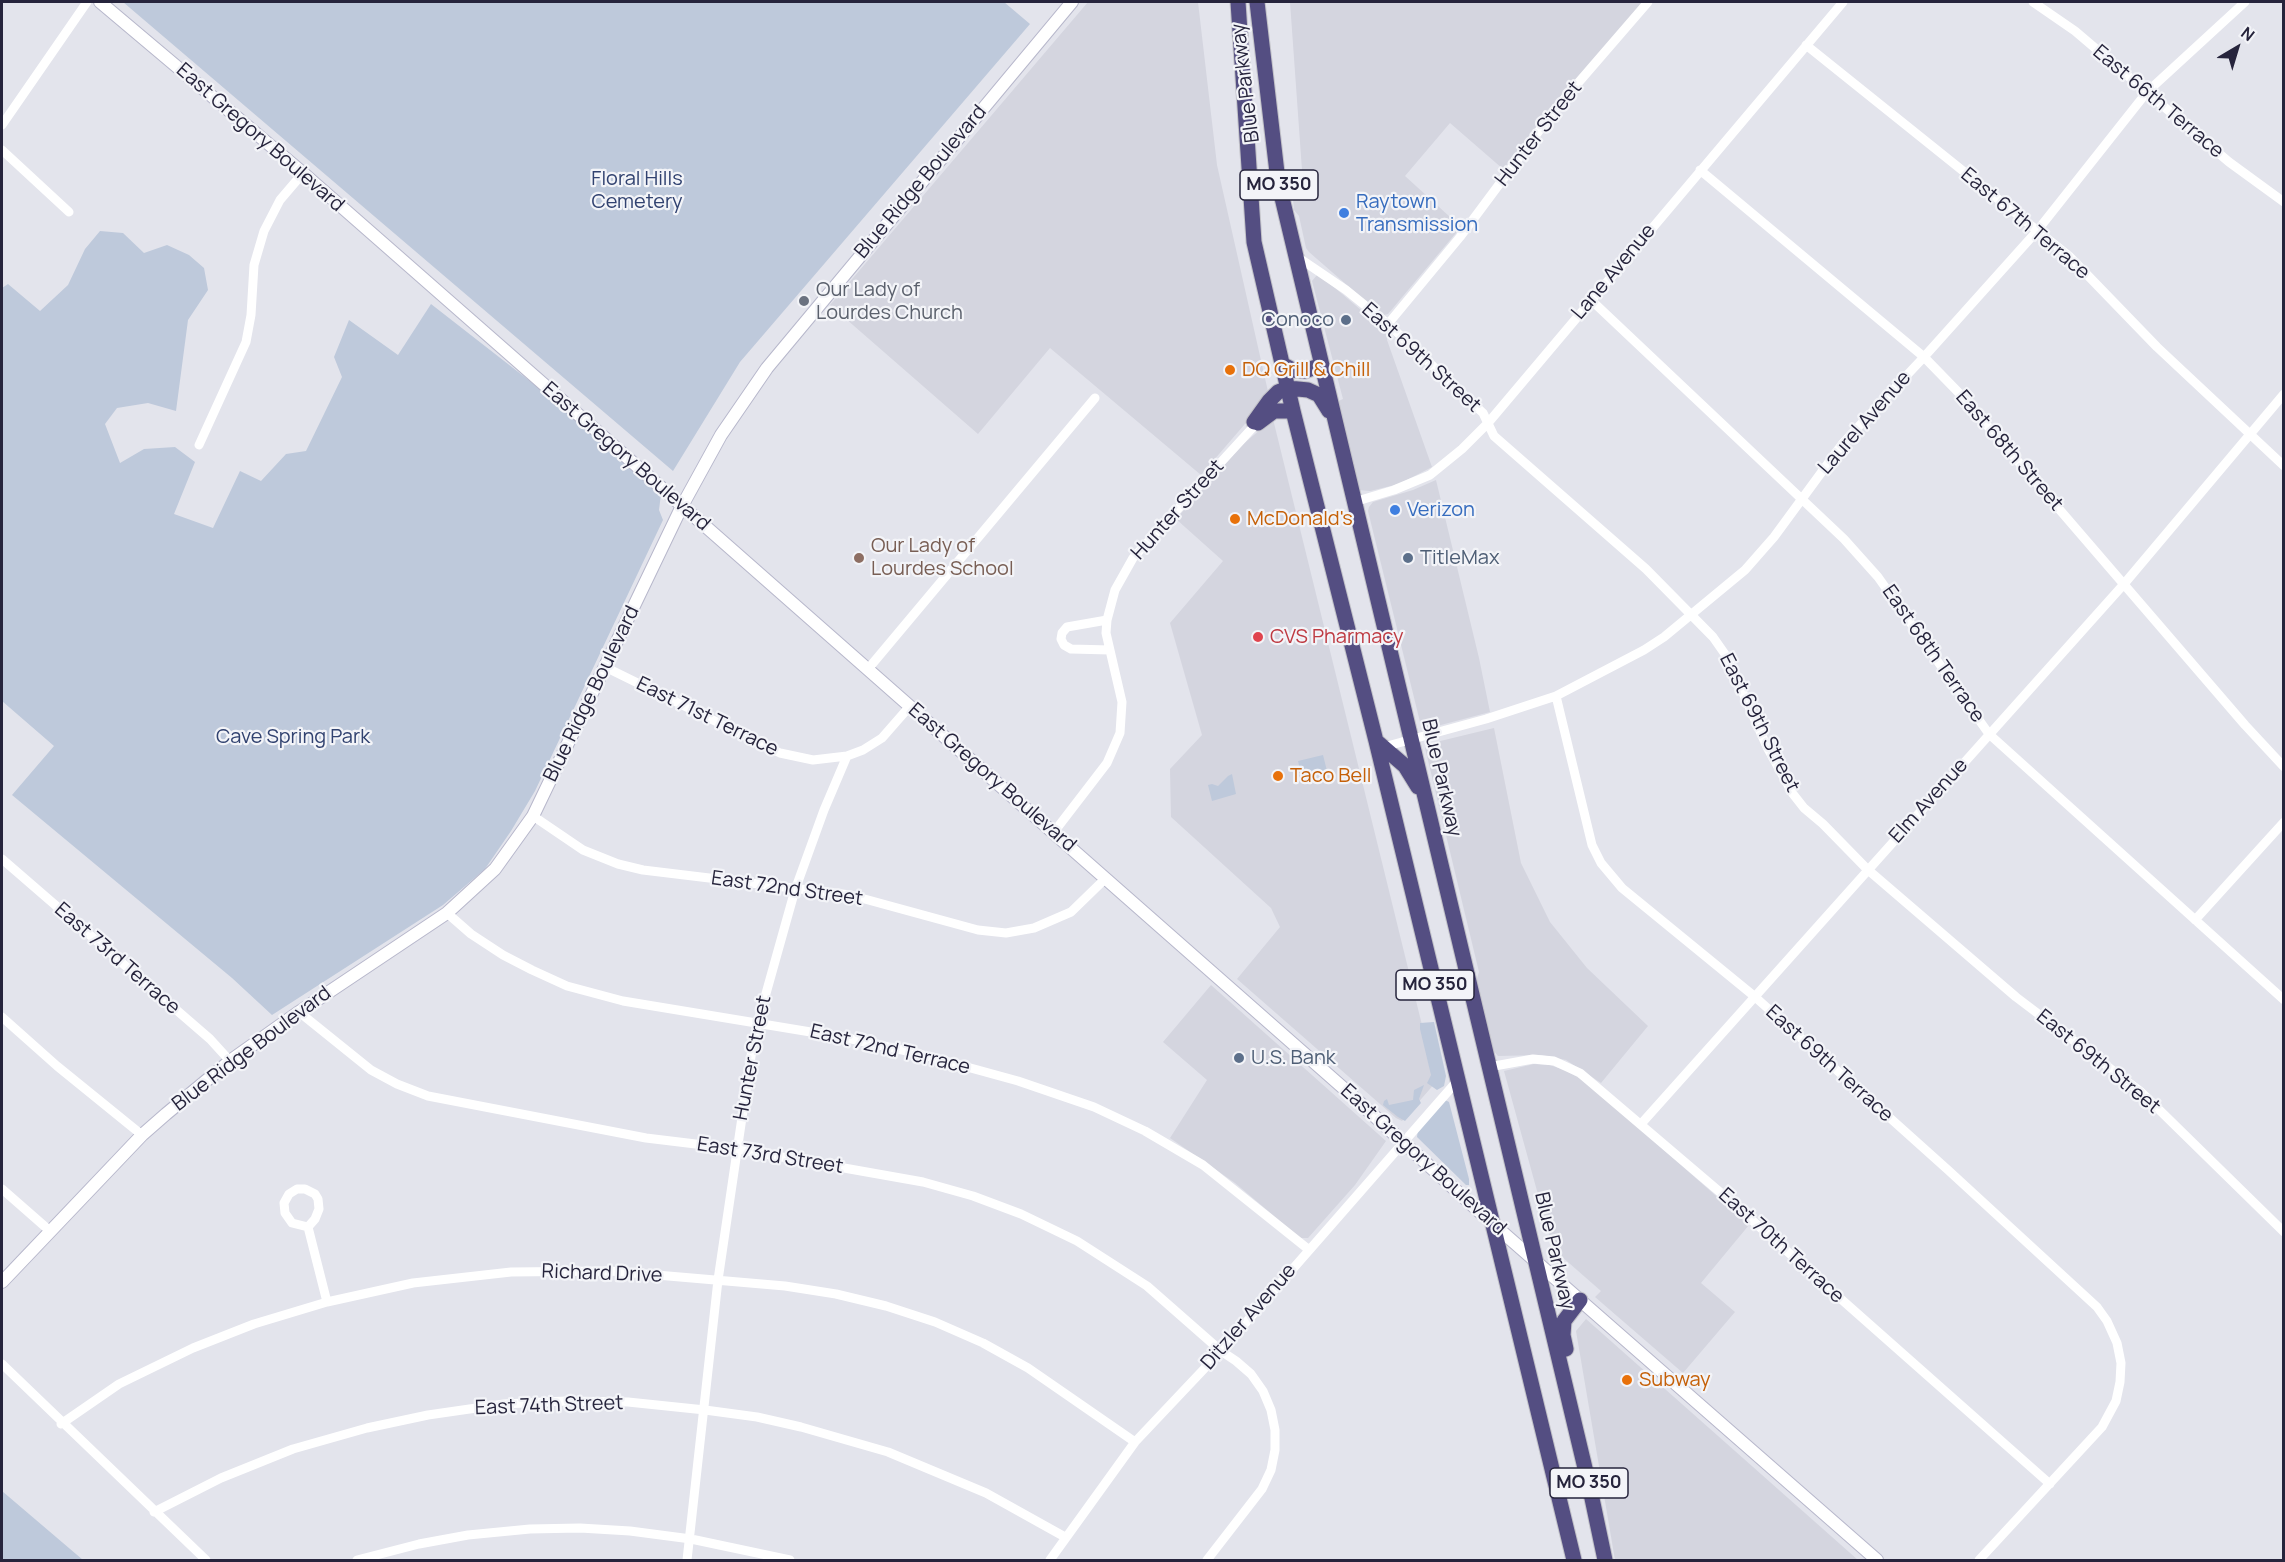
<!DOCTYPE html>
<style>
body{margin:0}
#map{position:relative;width:2285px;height:1562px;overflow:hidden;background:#e3e4ec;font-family:Manrope,sans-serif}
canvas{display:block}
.frame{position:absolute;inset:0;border:3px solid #26243c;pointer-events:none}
.north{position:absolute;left:2207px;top:18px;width:60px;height:60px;-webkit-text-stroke:4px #f3f4f8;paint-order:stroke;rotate:38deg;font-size:16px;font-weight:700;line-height:24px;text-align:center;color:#26243c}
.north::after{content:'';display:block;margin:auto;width:21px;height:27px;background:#26243c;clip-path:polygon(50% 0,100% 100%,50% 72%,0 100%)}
</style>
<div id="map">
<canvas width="2285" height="1562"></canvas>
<div class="frame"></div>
<div class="north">N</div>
</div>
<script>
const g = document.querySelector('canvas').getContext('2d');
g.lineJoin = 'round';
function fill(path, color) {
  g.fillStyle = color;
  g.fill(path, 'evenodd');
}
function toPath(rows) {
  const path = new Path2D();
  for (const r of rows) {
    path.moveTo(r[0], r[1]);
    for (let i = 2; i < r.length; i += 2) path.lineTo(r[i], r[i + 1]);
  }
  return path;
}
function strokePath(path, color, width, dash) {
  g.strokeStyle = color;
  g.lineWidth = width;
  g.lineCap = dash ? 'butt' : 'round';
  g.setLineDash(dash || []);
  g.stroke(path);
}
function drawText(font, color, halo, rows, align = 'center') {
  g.font = font + ' Manrope,sans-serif';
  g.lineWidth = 4.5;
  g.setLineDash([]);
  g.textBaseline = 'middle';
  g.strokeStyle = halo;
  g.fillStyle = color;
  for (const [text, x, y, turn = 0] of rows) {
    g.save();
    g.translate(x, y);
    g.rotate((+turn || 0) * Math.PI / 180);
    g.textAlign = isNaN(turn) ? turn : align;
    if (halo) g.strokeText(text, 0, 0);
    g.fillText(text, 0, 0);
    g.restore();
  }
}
fill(toPath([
 [1088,2,1198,2,1217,165,1269,396,1201,475,1050,348,978,434,830,305],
 [1290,2,1645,2,1503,169,1450,123,1405,176,1461,227,1388,314,1384,315,1379,313,1309,252,1306,248,1299,216,1294,210,1292,188,1303,184],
 [1317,275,1321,276,1388,333,1387,340,1432,467,1399,484,1370,491,1359,490,1336,402,1343,399,1312,281],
 [1273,419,1436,1082,1402,1121,1396,1118,1237,979,1280,927,1271,908,1171,817,1170,769,1202,735,1170,623,1223,561,1176,519,1242,445],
 [1436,480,1479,658,1490,712,1422,730,1368,511,1369,507,1373,502,1413,490],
 [1494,728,1521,863,1550,922,1587,968,1648,1026,1601,1083,1566,1060,1541,1055,1498,1056,1492,1049,1476,982,1479,972,1425,748,1428,744],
 [1211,985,1386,1141,1355,1185,1308,1238,1300,1238,1235,1183,1170,1138,1207,1080,1163,1042],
 [1534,1064,1550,1065,1567,1071,1588,1083,1749,1225,1701,1283,1735,1312,1683,1373,1595,1297,1601,1291,1553,1249,1504,1071],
 [1586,1319,1858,1560,1615,1560,1576,1331]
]), '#d4d5df');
fill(toPath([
 [123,2,1004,2,1030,24,740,362,673,471],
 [100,231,123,233,144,253,167,245,189,255,204,268,208,290,188,320,176,411,148,403,117,408,105,424,120,463,144,449,175,447,195,462,174,514,213,528,240,471,261,481,286,454,306,451,342,377,334,357,349,320,398,355,431,304,558,403,661,494,659,510,663,520,535,791,511,831,485,869,443,905,272,1015,232,978,12,795,54,746,2,701,2,288,8,284,40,311,68,285,85,249],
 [1323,755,1327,771,1302,778,1298,761],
 [1232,774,1236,794,1212,801,1208,785,1212,784,1218,786,1228,776],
 [1434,1022,1446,1076,1444,1086,1437,1090,1427,1083,1431,1075,1420,1029,1420,1023],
 [1424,1085,1419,1099,1421,1103,1405,1121,1398,1117,1383,1105,1384,1101,1387,1099,1389,1105,1413,1100,1414,1090],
 [1445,1100,1449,1102,1469,1179,1469,1185,1466,1185,1417,1137,1418,1129],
 [2,1491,83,1560,2,1560]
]), '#bec9db');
const secondary = toPath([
 [100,2,303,173,696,518,1349,1093,1493,1224,1877,1560],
 [2,1282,142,1135,166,1114,230,1061,299,1012,447,913,495,869,533,816,682,506,721,435,767,368,1072,2]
]);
const trunk = toPath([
 [1238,2,1254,242,1293,411,1376,741,1574,1560],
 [1257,2,1278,181,1590,1489,1605,1560],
 [1282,364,1293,370,1305,371,1321,365],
 [1254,422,1269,401,1278,392,1288,388,1308,390,1319,395,1329,411],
 [1258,423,1274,411,1293,411],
 [1376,741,1405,766,1418,787],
 [1566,1349,1563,1335,1564,1321,1580,1300]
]);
strokePath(secondary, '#b7b7cb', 14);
strokePath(trunk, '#c2c2c8', 17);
strokePath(toPath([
 [2033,2,2075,31,2229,162,2284,202],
 [1806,45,2069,256,2157,347,2284,466],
 [2,125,87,2],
 [2,150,69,212],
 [1700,170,1924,357,1960,394,2245,725,2284,767],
 [1296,256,1346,290,1388,324,1483,413,1494,436,1646,569,1713,637,1727,657,1767,747,1793,794,1804,808,1823,824,1867,869,2016,997,2140,1091,2284,1232],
 [1590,299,1844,539,1878,577,1989,734,2284,1000],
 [1388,324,1460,237,1553,112,1648,2],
 [199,445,246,342,251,315,254,265,264,231,280,200,303,173],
 [1354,502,1394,490,1430,475,1462,449,1488,423,1843,2],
 [1107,620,1067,627,1062,633,1061,639,1064,645,1071,649,1110,650],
 [605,667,780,753,813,760,847,756],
 [868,669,1095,398],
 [1556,696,1592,845,1601,863,1622,888,1754,996,1948,1170,2097,1307,2107,1321,2117,1343,2121,1363,2120,1382,2116,1401,2102,1427,1979,1560],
 [1380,748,1486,719,1556,696,1644,650,1664,637,1745,570,1774,537,1843,443,1924,357,2037,231,2147,92,2245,2],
 [533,816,583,850,618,864,643,870,850,895,978,930,1006,933,1034,928,1071,912,1106,878],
 [1054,832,1107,763,1120,733,1122,702,1106,633,1107,620,1115,590,1133,558,1256,424],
 [2,859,210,1039,230,1061],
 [447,913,471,934,503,955,532,970,567,986,623,1001,847,1038,916,1053,1018,1081,1094,1107,1145,1131,1203,1165,1308,1249],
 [2195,920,2284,822],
 [299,1012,371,1070,397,1084,428,1096,646,1138,737,1149,923,1182,973,1196,1021,1214,1077,1241,1147,1286,1221,1351,1236,1361,1251,1374,1263,1391,1271,1410,1275,1430,1275,1450,1271,1470,1262,1489,1207,1560],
 [2,1017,57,1066,142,1135],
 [1489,1067,1533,1059,1554,1061,1580,1073,1728,1199,2050,1484],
 [1641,1124,2124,584,2284,394],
 [2,1189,50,1231],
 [308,1227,292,1223,285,1213,284,1203,289,1194,297,1189,305,1189,315,1194,318,1199,319,1209,315,1219,308,1227,327,1302],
 [2,1364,206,1560],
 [61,1424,119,1384,193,1348,254,1324,327,1302,413,1283,511,1272,610,1271,785,1286,836,1294,886,1306,935,1322,983,1343,1028,1368,1135,1442],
 [154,1512,221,1478,293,1449,367,1428,428,1415,504,1404,566,1401,628,1402,705,1410,757,1417,801,1427,888,1452,986,1493,1065,1537],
 [357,1560,419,1544,468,1535,530,1529,580,1528,630,1531,691,1539,790,1560],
 [687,1560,718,1280,753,1043,758,1022,795,890,824,810,847,756,863,750,882,738,910,706],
 [1050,1560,1135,1442,1221,1351,1458,1080]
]), '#fff', 9);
strokePath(secondary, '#fff', 12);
strokePath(trunk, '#544e82', 15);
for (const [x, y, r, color] of [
 [1344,213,6,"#3f7fe0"],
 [804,301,6,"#6b7280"],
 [1346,320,6,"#5c6f8a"],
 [1230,370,6,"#e8710a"],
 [1395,510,6,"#3f7fe0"],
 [1235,519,6,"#e8710a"],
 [859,558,6,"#8d6e63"],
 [1408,558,6,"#5c6f8a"],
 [1258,637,6,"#e0444e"],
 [1278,776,6,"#e8710a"],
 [1239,1058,6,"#5c6f8a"],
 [1627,1380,6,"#e8710a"]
]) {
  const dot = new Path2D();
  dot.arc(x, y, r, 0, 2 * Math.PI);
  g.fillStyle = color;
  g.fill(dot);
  strokePath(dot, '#f3f4f8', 2);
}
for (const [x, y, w] of [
 [1279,185,78],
 [1435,985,78],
 [1589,1483,78]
]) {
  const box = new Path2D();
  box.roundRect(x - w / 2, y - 15, w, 30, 4.5);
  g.fillStyle = '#f3f4f8';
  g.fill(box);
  strokePath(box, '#26243c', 1.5);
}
drawText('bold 18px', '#26243c', null, [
 ["MO 350",1279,185],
 ["MO 350",1435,985],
 ["MO 350",1589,1483]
]);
drawText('20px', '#26243c', '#f3f4f8', [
 ["Blue Parkway",1246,83,-97],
 ["East 66th Terrace",2158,102,40],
 ["Hunter Street",1539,134,-52],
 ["East Gregory Boulevard",260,138,41],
 ["Blue Ridge Boulevard",921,182,-50],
 ["East 67th Terrace",2025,224,40],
 ["Lane Avenue",1614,272,-50],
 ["East 69th Street",1421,358,42],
 ["Laurel Avenue",1865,423,-49],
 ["East 68th Street",2009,451,49],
 ["East Gregory Boulevard",626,457,41],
 ["Hunter Street",1178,510,-48],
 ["East 68th Terrace",1933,654,55],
 ["Blue Ridge Boulevard",592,694,-64],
 ["East 71st Terrace",707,717,26],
 ["East 69th Street",1759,723,63],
 ["East Gregory Boulevard",992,778,41],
 ["Blue Parkway",1441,778,77],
 ["Elm Avenue",1929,801,-48],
 ["East 72nd Street",787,889,8],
 ["East 73rd Terrace",117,959,41],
 ["Blue Ridge Boulevard",252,1049,-37],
 ["East 72nd Terrace",890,1050,13],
 ["Hunter Street",753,1058,-79],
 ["East 69th Street",2098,1062,39],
 ["East 69th Terrace",1829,1064,42],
 ["East 73rd Street",770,1156,9],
 ["East Gregory Boulevard",1423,1160,42],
 ["East 70th Terrace",1781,1246,42],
 ["Blue Parkway",1554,1251,77],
 ["Richard Drive",602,1274,2],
 ["Ditzler Avenue",1249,1317,-49],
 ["East 74th Street",549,1406,-2]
]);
drawText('20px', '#314270', '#f3f4f8', [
 ["Floral Hills",637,179],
 ["Cemetery",637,202],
 ["Cave Spring Park",293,737]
]);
drawText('20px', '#366cbe', '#f3f4f8', [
 ["Raytown",1356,202],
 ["Transmission",1356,225],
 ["Verizon",1407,510]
], 'left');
drawText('20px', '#5b616d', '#f3f4f8', [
 ["Our Lady of",816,290],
 ["Lourdes Church",816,313]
], 'left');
drawText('20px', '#4e5e75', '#f3f4f8', [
 ["Conoco",1334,320,"right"],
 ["TitleMax",1420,558],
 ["U.S. Bank",1251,1058]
], 'left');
drawText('20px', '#c56008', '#f3f4f8', [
 ["DQ Grill & Chill",1242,370],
 ["McDonald's",1247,519],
 ["Taco Bell",1290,776],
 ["Subway",1639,1380]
], 'left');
drawText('20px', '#785e54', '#f3f4f8', [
 ["Our Lady of",871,546],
 ["Lourdes School",871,569]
], 'left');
drawText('20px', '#be3a42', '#f3f4f8', [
 ["CVS Pharmacy",1270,637]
], 'left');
</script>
